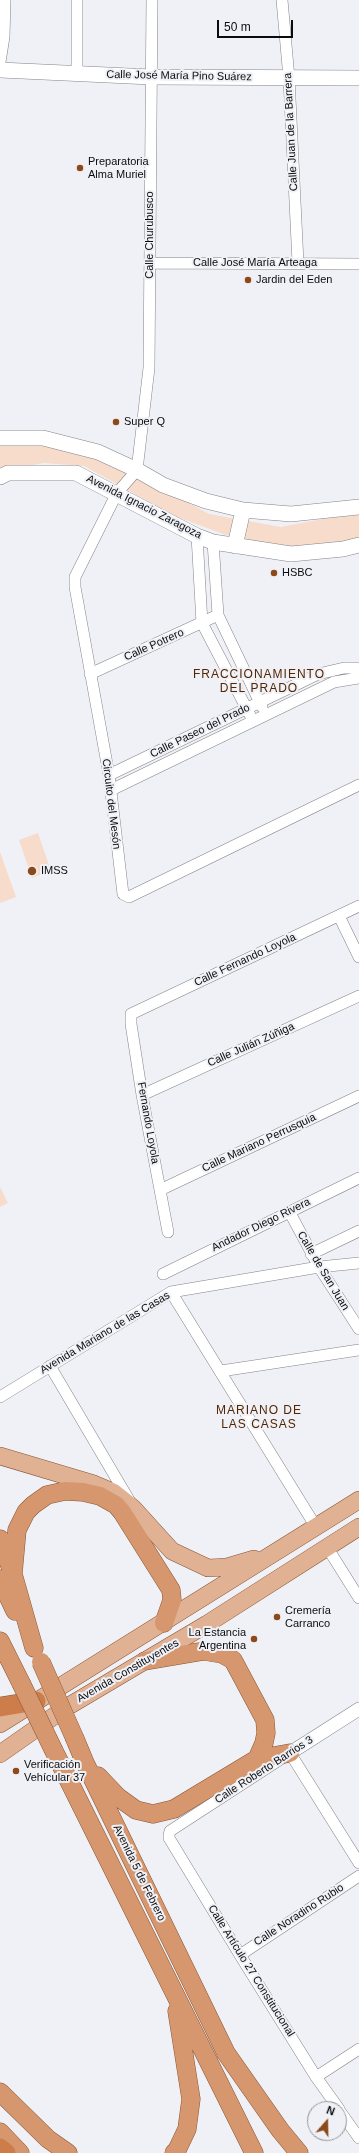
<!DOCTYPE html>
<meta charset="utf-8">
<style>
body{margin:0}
#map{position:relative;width:359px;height:2153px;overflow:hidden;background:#eff1f6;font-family:Arial,sans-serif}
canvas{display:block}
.north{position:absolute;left:307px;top:2101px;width:40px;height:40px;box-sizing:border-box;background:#eff1f6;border:1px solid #949599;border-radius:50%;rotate:20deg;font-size:11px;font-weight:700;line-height:16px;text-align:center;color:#0c0c0e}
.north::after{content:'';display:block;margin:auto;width:14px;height:18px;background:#8c4919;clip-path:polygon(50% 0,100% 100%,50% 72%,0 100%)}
.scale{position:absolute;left:217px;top:20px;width:76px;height:18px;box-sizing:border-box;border:2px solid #0c0c0e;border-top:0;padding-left:5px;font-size:12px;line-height:14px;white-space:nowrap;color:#0c0c0e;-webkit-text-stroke:3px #eff1f6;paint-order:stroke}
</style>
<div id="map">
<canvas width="359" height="2153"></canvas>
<div class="north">N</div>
<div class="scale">50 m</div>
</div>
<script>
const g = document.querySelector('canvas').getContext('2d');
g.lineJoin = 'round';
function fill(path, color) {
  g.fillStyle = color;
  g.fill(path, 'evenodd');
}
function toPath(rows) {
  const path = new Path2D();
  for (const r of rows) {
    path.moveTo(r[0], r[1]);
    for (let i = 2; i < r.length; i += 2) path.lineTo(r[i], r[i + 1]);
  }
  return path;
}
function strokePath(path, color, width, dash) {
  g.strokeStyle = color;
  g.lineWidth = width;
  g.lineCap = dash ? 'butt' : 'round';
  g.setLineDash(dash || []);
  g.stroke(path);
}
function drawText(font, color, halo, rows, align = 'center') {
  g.font = font + ' Arial,sans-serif';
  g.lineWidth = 4;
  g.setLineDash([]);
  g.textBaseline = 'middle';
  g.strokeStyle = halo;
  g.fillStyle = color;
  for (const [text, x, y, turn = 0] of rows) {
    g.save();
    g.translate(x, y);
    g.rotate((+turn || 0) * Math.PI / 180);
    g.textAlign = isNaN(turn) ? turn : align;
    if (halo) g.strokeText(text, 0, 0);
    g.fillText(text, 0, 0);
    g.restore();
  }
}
fill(toPath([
 [53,440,95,452,209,514,281,527,359,512,359,538,306,550,273,547,226,535,175,516,84,466,44,463,0,471,0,443],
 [38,833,51,871,32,878,19,840],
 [0,852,16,897,0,903],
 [0,1187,8,1203,0,1207]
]), '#f7dbcb');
const minor = toPath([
 [152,0,149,368,137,470,117,493,75,577,75,587,109,775,123,894,129,897,359,785],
 [282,0,289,78,298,263],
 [0,62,4,37,5,0],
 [77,74,77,0],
 [150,263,359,264],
 [197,536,202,623,250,715],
 [213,542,218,615,262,707],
 [90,674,218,615],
 [109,775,318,674,344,668,359,668],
 [111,790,334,682,359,678],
 [339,916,359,957],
 [142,1095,359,996],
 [160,1190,359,1096],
 [289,1211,319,1267,359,1329],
 [168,1232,142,1095,131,1024,131,1014,359,906],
 [311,1254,359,1231],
 [163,1274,359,1178],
 [171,1292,316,1527],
 [50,1366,129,1500],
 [221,1371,359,1350],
 [0,1397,171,1292,319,1267,359,1263],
 [327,1547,359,1598],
 [240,1955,359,1876],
 [316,2077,359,2049],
 [339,2109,316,2077,240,1955,169,1838,169,1835,170,1831,290,1753,359,1863],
 [339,2110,359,2138]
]);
const tertiary = toPath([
 [290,1753,359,1709]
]);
const secondary = toPath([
 [0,70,151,77,359,78],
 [0,438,43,438,98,452,137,470,163,485,206,501,243,510,291,514,359,507],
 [0,477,8,473,76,473,197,536,213,542,291,554,343,549,359,545],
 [235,546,243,510]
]);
const primary = toPath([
 [0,1456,94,1484,113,1492,133,1508,172,1551,208,1568,227,1567,254,1559],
 [0,1724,359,1500],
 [0,1754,67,1707,207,1624,359,1527]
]);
const trunk = toPath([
 [0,1539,13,1574,34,1648],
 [13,1574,17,1530,26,1512,33,1505,47,1495,65,1491,83,1492,100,1496,116,1505,122,1512,171,1590,172,1600,164,1623],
 [0,1579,15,1611],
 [0,1641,21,1683],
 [75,1739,85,1763,226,2053,280,2130,299,2153],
 [54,1751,254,2153],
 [257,1759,290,1753],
 [98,1776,118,1797,136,1810,153,1814,174,1809,257,1759,264,1743,266,1733,265,1720,233,1660,222,1654,204,1651,145,1661],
 [0,2092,48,2139,68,2153],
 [0,2132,20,2153],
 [174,2153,177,2150,187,2129,191,2099,177,2011]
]);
const motorway = toPath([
 [0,1707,36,1701],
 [0,2148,6,2153]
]);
strokePath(minor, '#828489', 12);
strokePath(tertiary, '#828489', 14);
strokePath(secondary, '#828489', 16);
strokePath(primary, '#895534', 18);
strokePath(trunk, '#895534', 19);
strokePath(motorway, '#895534', 20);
strokePath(minor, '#fff', 11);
strokePath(tertiary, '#fff', 13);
strokePath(secondary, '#fff', 15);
strokePath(primary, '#e0b192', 17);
strokePath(trunk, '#d6976e', 18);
strokePath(motorway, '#cc7d49', 19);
const trunkBridge = toPath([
 [41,1662,75,1739],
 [21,1683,54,1751]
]);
strokePath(trunkBridge, '#895534', 19, []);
strokePath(trunkBridge, '#d6976e', 18);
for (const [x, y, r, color] of [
 [80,168,4,"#8c4919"],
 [248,280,4,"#8c4919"],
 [116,422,4,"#8c4919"],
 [274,573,4,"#8c4919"],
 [32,871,5,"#8c4919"],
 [277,1617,4,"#8c4919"],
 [254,1639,4,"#8c4919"],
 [16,1771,4,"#8c4919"]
]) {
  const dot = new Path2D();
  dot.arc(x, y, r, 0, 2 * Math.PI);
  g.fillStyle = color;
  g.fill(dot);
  strokePath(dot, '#eff1f6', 1.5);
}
drawText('11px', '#0c0c0e', '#eff1f6', [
 ["Calle José María Pino Suárez",179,76,1],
 ["Calle Juan de la Barrera",291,132,-93],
 ["Calle Churubusco",150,235,-90],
 ["Calle José María Arteaga",255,263],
 ["Avenida Ignacio Zaragoza",144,507,27],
 ["Calle Potrero",154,645,-24],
 ["Calle Paseo del Prado",200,731,-26],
 ["Circuito del Mesón",111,804,83],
 ["Calle Fernando Loyola",245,960,-25],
 ["Calle Julián Zúñiga",251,1045,-24],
 ["Fernando Loyola",148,1123,80],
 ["Calle Mariano Perrusquia",259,1143,-25],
 ["Andador Diego Rivera",261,1225,-26],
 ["Calle de San Juan",323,1271,59],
 ["Avenida Mariano de las Casas",105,1333,-31],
 ["Avenida Constituyentes",128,1671,-30],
 ["Calle Roberto Barrios 3",264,1770,-33],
 ["Avenida 5 de Febrero",139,1873,64],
 ["Calle Noradino Rubio",299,1915,-33],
 ["Calle Artículo 27 Constitucional",251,1971,58]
]);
drawText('11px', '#0c0c0e', '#eff1f6', [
 ["Preparatoria",88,162],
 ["Alma Muriel",88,175],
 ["Jardin del Eden",256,280],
 ["Super Q",124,422],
 ["HSBC",282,573],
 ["IMSS",41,871],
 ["Cremería",285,1611],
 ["Carranco",285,1624],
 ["La Estancia",246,1633,"right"],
 ["Argentina",246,1646,"right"],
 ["Verificación",24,1765],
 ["Vehícular 37",24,1778]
], 'left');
g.letterSpacing = '1px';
drawText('12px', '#532603', '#eff1f6', [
 ["FRACCIONAMIENTO",259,675],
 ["DEL PRADO",259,689],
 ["MARIANO DE",259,1411],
 ["LAS CASAS",259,1425]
]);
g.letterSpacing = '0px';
</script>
